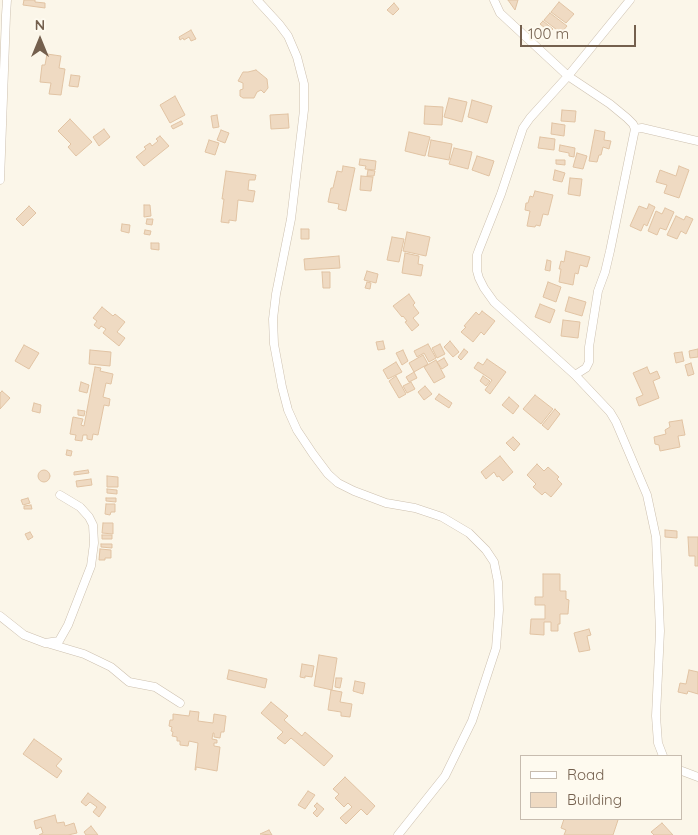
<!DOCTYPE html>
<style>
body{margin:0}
#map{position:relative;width:698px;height:835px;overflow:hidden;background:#fbf6e9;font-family:Quicksand,sans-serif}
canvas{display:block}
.legend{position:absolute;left:520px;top:755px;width:162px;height:65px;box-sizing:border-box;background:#fefaef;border:1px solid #c7bcaf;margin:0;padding:6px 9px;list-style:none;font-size:15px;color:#74604e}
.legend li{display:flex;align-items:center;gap:10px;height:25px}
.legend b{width:25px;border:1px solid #c7bcaf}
.north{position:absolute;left:15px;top:15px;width:50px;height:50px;-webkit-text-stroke:4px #fefaef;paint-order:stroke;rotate:0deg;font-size:14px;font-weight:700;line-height:20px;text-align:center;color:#74604e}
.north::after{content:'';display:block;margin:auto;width:18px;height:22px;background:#74604e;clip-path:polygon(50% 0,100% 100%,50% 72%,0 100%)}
.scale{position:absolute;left:520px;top:25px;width:116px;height:22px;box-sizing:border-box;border:2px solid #74604e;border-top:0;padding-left:6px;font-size:15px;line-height:18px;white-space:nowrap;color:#74604e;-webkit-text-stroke:4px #fefaef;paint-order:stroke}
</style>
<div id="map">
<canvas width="698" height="835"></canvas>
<ul class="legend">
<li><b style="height:6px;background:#fff"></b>Road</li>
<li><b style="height:14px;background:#efdac2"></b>Building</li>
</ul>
<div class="north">N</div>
<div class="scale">100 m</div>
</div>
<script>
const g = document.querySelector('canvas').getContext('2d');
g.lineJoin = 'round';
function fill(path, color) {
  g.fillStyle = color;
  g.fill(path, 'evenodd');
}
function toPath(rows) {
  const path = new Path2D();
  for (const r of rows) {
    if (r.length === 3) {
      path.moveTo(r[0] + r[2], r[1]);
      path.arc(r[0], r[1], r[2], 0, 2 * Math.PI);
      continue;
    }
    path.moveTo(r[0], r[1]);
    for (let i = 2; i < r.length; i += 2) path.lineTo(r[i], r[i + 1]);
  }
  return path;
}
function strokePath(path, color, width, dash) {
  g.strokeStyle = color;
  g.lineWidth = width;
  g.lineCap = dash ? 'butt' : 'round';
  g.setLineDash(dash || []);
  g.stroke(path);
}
const building = toPath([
 [24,0,35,0,35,2,45,3,45,8,23,5,24,0],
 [508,0,518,0,515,10,508,0],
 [559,2,574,14,566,23,551,12,559,2],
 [394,3,399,9,393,15,387,10,394,3],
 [550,13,567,26,561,33,544,20,550,13],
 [543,21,553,29,550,32,540,24,543,21],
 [191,30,196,39,191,41,189,37,184,40,183,38,180,40,179,37,191,30],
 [47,54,61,56,59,68,65,69,61,95,49,94,51,83,40,82,42,65,45,65,47,54],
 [256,70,267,79,268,88,264,93,261,90,257,92,254,98,243,98,240,96,240,90,243,89,243,83,238,81,243,72,248,72,256,70],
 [71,75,80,76,78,87,69,86,71,75],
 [175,96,185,115,170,123,160,105,175,96],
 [449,98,467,102,462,122,444,117,449,98],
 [472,100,492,106,487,123,468,117,472,100],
 [425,106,443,107,442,125,424,124,425,106],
 [562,110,576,111,575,122,561,121,562,110],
 [288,114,289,128,271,129,270,115,288,114],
 [217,115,219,127,213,128,211,116,217,115],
 [70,119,92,142,76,156,68,147,71,144,58,131,70,119],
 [181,121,183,124,173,129,171,126,181,121],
 [552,123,565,125,564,136,551,134,552,123],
 [104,129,110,137,99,146,93,137,104,129],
 [221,130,229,133,225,143,217,140,221,130],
 [595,130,605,132,604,140,611,141,609,149,603,147,601,155,599,155,597,162,589,161,595,130],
 [409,132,430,137,425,156,405,151,409,132],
 [160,136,169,146,144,166,136,157,146,149,144,147,150,143,152,146,158,141,156,139,160,136],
 [540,137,555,139,554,150,538,148,540,137],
 [209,140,219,143,215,155,205,152,209,140],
 [431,140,452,144,449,160,428,156,431,140],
 [560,145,575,148,574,157,569,156,569,153,559,151,560,145],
 [454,148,472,152,468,169,449,164,454,148],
 [577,153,587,156,583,169,573,167,577,153],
 [477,156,494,161,489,176,472,170,477,156],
 [360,159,376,161,375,170,365,169,366,166,359,165,360,159],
 [556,160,565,160,565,165,556,164,556,160],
 [343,166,355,168,346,211,338,209,339,204,328,202,331,188,333,188,337,171,342,172,343,166],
 [679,166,689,170,679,198,664,193,667,185,656,182,660,170,676,176,679,166],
 [368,170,375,171,374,176,367,176,368,170],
 [555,170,565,173,562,182,553,180,555,170],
 [226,171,256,175,255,180,249,180,248,190,255,191,253,202,238,200,236,221,229,220,229,223,221,222,224,199,222,199,226,171],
 [361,176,373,177,371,191,360,190,361,176],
 [570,178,582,179,580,196,568,194,570,178],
 [535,191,553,195,548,215,543,214,540,226,536,225,535,227,527,226,530,211,525,210,526,203,528,203,530,196,533,197,535,191],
 [649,204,655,207,647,226,644,224,641,231,630,226,639,206,647,209,649,204],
 [144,205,150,205,151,216,144,217,144,205],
 [29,206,36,213,23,226,16,219,29,206],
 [665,208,674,212,666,230,660,228,657,235,648,231,656,211,662,214,665,208],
 [676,216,684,220,686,216,693,219,686,234,681,231,677,239,667,235,676,216],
 [147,219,153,219,152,225,146,224,147,219],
 [122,224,130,225,129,233,121,231,122,224],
 [301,229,309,229,309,239,301,239,301,229],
 [145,230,151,231,150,235,144,234,145,230],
 [407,232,430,237,426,256,403,251,407,232],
 [392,237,404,239,399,262,387,260,392,237],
 [151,243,159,243,159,250,151,249,151,243],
 [566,251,590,257,587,267,580,265,578,274,575,273,573,285,559,282,561,269,559,269,561,261,564,262,566,251],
 [405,253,419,256,418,264,423,265,421,276,402,273,405,253],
 [339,256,340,268,305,270,304,259,339,256],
 [547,260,551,261,550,271,545,270,547,260],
 [367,271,378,274,376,283,364,280,367,271],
 [322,272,330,272,330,288,323,288,322,272],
 [367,282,371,283,370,289,365,288,367,282],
 [548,282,561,287,556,302,543,297,548,282],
 [409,294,415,303,413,305,419,313,413,318,419,325,412,331,405,322,407,321,403,316,402,317,393,306,409,294],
 [569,297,586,302,582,316,565,311,569,297],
 [540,304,555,310,550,323,535,317,540,304],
 [102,307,113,316,115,314,125,322,117,332,125,338,119,346,103,333,106,329,101,326,99,329,94,325,97,321,93,318,102,307],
 [482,311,495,321,484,335,481,332,473,342,461,332,466,327,464,326,476,312,479,315,482,311],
 [563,320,580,322,578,338,561,336,563,320],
 [383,341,385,349,378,350,376,342,383,341],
 [450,341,459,352,453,357,444,347,450,341],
 [428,344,436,358,429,362,424,353,417,357,414,351,428,344],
 [440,344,445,354,437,358,432,348,440,344],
 [24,345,39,353,29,369,15,361,24,345],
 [464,349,468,352,461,360,458,357,464,349],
 [698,349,698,357,690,358,689,351,698,349],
 [90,350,111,352,110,366,89,364,90,350],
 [403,350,408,361,402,365,396,353,403,350],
 [682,352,684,361,676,363,674,353,682,352],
 [423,355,428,364,414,372,409,363,423,355],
 [444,358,448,365,442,369,437,362,444,358],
 [487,359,506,372,490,394,485,390,492,380,474,368,478,362,483,365,487,359],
 [436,360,445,377,434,383,424,367,436,360],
 [396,362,402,372,388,379,383,370,396,362],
 [691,363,694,374,688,376,685,365,691,363],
 [95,367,101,368,100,371,113,374,111,384,106,383,103,397,110,399,109,406,104,405,98,435,93,434,92,440,87,439,87,435,83,435,82,441,75,440,76,435,70,434,73,417,83,419,81,425,84,426,95,367],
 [647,367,650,374,657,371,660,378,653,381,659,398,639,406,636,398,643,395,633,373,647,367],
 [414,372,417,378,409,382,406,377,414,372],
 [396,376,406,394,399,398,389,381,396,376],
 [483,376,490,381,486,386,480,381,483,376],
 [81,382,89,385,87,393,79,391,81,382],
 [411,382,415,389,407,393,403,386,411,382],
 [425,386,432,394,424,400,418,392,425,386],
 [2,391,10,398,0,409,0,393,2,391],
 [439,394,452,403,449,408,435,399,439,394],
 [535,395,553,409,541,424,523,409,535,395],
 [509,397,519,406,513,414,502,405,509,397],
 [34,403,41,405,40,413,32,411,34,403],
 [555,409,560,414,548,430,542,425,555,409],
 [78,410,85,411,84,416,78,415,78,410],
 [682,420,685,435,678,436,680,447,660,451,659,445,655,444,654,437,666,434,665,430,670,427,669,422,682,420],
 [513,437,520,444,514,451,506,443,513,437],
 [67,450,72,451,71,456,66,455,67,450],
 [500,456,513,472,503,481,499,476,497,477,494,472,486,479,481,472,500,456],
 [537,464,544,471,548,467,559,477,557,479,562,484,551,497,545,492,542,495,533,487,536,484,527,475,537,464],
 [88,470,89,473,74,475,74,472,88,470],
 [44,476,6],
 [107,476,118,477,118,487,107,487,107,476],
 [91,479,92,485,77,487,76,481,91,479],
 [107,489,117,490,117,494,107,493,107,489],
 [28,498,30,503,23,505,21,500,28,498],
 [106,498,116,498,116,502,106,501,106,498],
 [106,504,115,504,115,512,111,512,110,515,105,514,106,504],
 [31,505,32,509,24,509,24,506,31,505],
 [103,523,113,523,113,534,102,533,103,523],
 [665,530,677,531,677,538,665,537,665,530],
 [30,532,33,537,28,540,25,534,30,532],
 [102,535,112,535,112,539,102,539,102,535],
 [688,537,698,537,698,566,695,566,695,556,689,556,688,537],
 [101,544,112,544,112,548,101,547,101,544],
 [100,549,111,550,111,558,105,558,105,560,99,560,100,549],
 [543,574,560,574,560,591,566,591,566,599,569,600,568,614,560,614,560,624,558,624,558,631,551,631,551,622,544,622,544,635,530,634,531,619,545,619,545,605,535,605,535,597,543,597,543,574],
 [589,629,591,635,587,636,590,650,579,652,574,633,589,629],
 [319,655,337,658,332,690,314,686,319,655],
 [302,664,314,666,312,677,305,676,305,678,300,677,302,664],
 [229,670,267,679,265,688,227,679,229,670],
 [689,670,698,672,698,694,688,691,687,694,678,692,680,683,686,684,689,670],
 [336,678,342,678,340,688,335,687,336,678],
 [355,681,365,683,363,694,353,691,355,681],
 [331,690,342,692,340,702,352,704,350,717,341,716,341,712,328,710,331,690],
 [271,702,288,716,284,720,302,736,305,732,333,756,324,766,291,738,285,744,277,738,283,732,261,713,271,702],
 [190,711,199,712,198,721,213,723,214,714,226,716,224,732,221,732,220,738,214,737,214,733,213,733,212,739,217,740,217,743,214,743,214,746,220,747,217,771,196,767,196,770,195,770,198,743,189,741,188,746,180,745,180,741,177,741,177,737,172,736,173,732,171,731,172,727,169,726,170,720,173,720,173,714,189,716,190,711],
 [34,739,62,759,56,766,62,771,57,778,23,754,34,739],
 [345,777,375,806,367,815,361,809,346,824,340,818,352,807,348,803,344,807,335,798,339,794,333,789,345,777],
 [308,791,315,795,305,809,298,805,308,791],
 [88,793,106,807,99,817,93,812,97,807,90,802,86,806,81,802,88,793],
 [317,803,324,809,317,817,313,813,317,809,314,806,317,803],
 [55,815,57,823,64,822,65,826,74,823,77,833,68,835,39,835,43,833,41,827,36,829,34,821,55,815],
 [564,819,615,819,618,820,613,835,564,835,566,830,561,828,564,819],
 [662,823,673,835,654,835,651,832,662,823],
 [91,826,98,835,86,835,84,832,91,826],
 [269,830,272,835,260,834,269,830]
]);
fill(building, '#efdac2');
strokePath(building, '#e1c3a3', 1);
const street = toPath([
 [257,0,279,24,288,36,297,57,304,84,304,110,291,219,276,294,273,319,274,344,282,387,288,410,297,430,313,454,328,474,338,483,354,491,386,503,415,508,442,517,469,533,486,550,494,562,498,582,499,610,496,648,472,721,445,776,398,835],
 [494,0,500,13,568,76,610,104,627,118,633,124,635,129,610,251,605,272,598,291,589,347,589,362,586,368,575,375],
 [630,0,568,76,530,118,523,128,501,194,480,247,477,255,477,271,479,278,484,288,494,302,575,375,610,412,616,422,647,495,656,537,660,631,656,716,658,743,663,756],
 [635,129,642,128,698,141],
 [0,180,6,15,7,0],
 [0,616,24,635,45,643,59,641,68,625,91,566,94,543,93,525,89,517,80,507,60,495],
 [50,644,84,654,111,667,129,682,155,687,180,703],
 [682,771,698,777]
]);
strokePath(street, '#cdc0af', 9);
strokePath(street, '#fff', 8);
</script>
